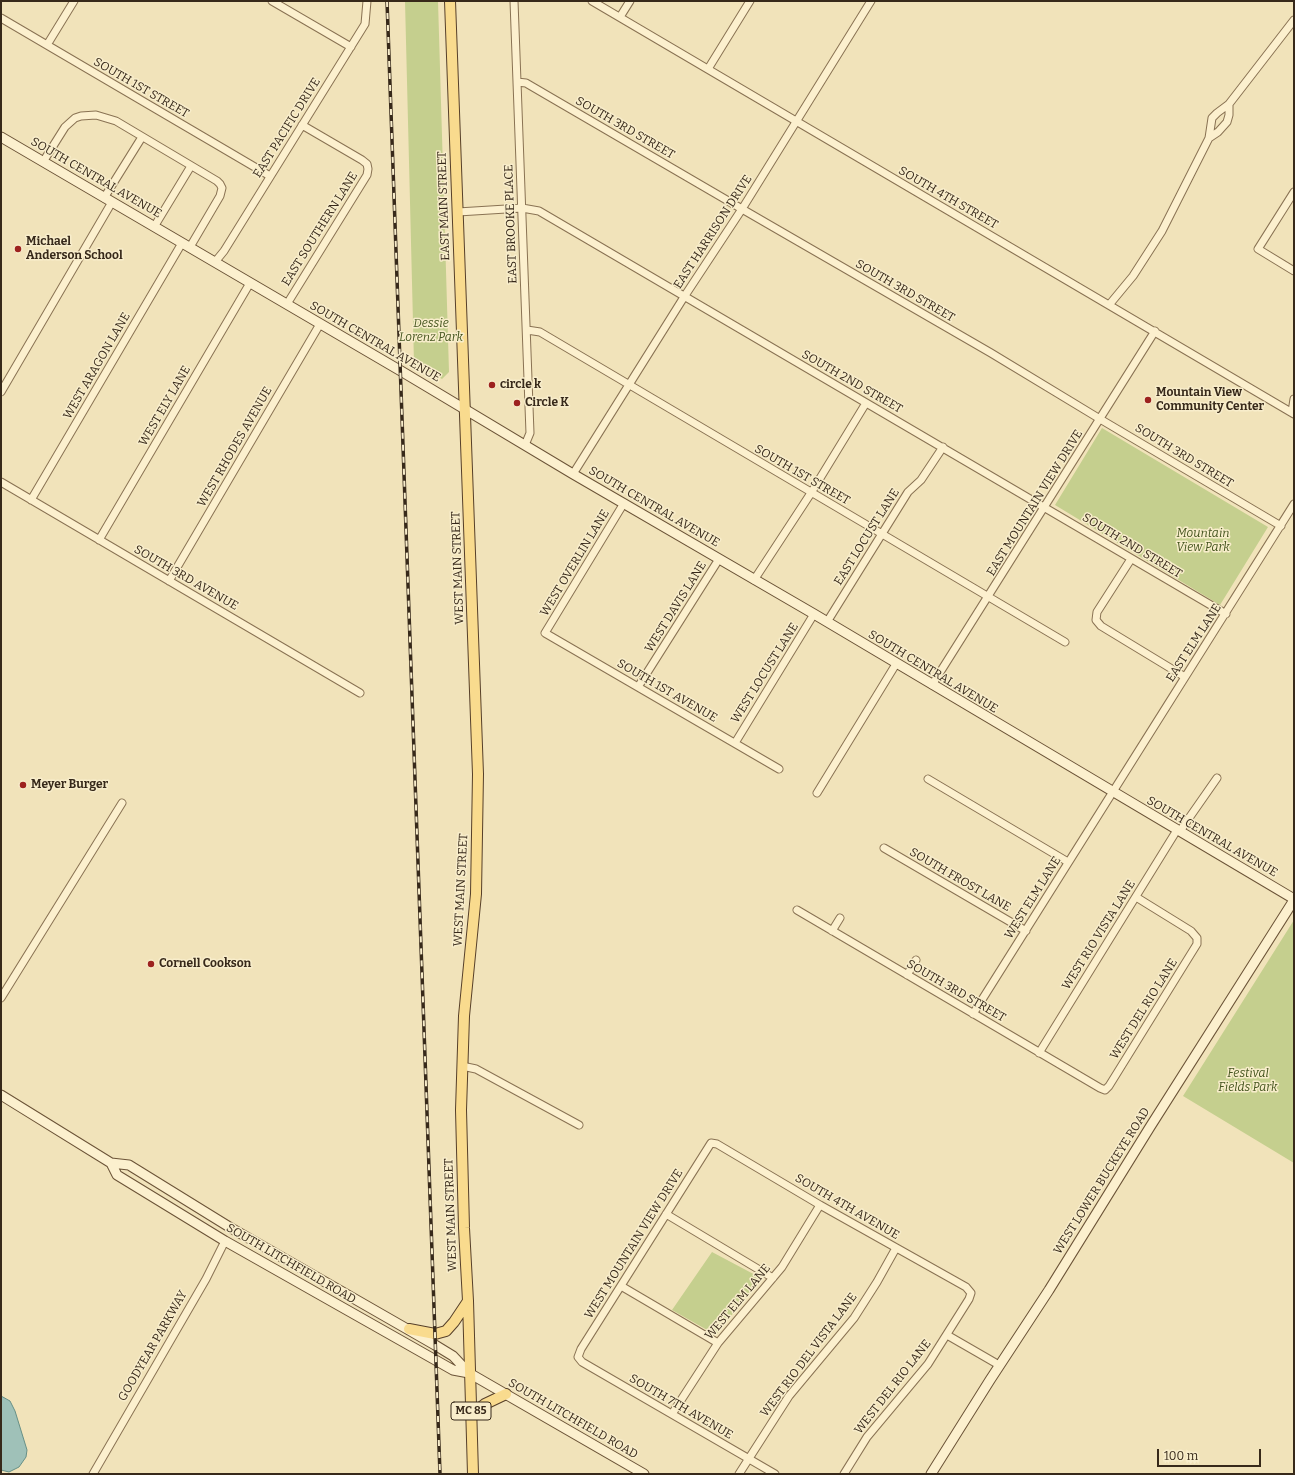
<!DOCTYPE html>
<style>
body{margin:0}
#map{position:relative;width:1295px;height:1475px;overflow:hidden;background:#f1e3ba;font-family:Bitter,serif}
canvas{display:block}
.frame{position:absolute;inset:0;border:2px solid #37291a;pointer-events:none}
.scale{position:absolute;left:1157px;top:1449px;width:104px;height:18px;box-sizing:border-box;border:2px solid #37291a;border-top:0;padding-left:5px;font-size:12px;line-height:14px;white-space:nowrap;color:#37291a;-webkit-text-stroke:3px #f8edcb;paint-order:stroke}
</style>
<div id="map">
<canvas width="1295" height="1475"></canvas>
<div class="frame"></div>
<div class="scale">100 m</div>
</div>
<script>
const g = document.querySelector('canvas').getContext('2d');
g.lineJoin = 'round';
function fill(path, color) {
  g.fillStyle = color;
  g.fill(path, 'evenodd');
}
function toPath(rows) {
  const path = new Path2D();
  for (const r of rows) {
    path.moveTo(r[0], r[1]);
    for (let i = 2; i < r.length; i += 2) path.lineTo(r[i], r[i + 1]);
  }
  return path;
}
function strokePath(path, color, width, dash) {
  g.strokeStyle = color;
  g.lineWidth = width;
  g.lineCap = dash ? 'butt' : 'round';
  g.setLineDash(dash || []);
  g.stroke(path);
}
function drawText(font, color, halo, rows, align = 'center') {
  g.font = font + ' Bitter,serif';
  g.lineWidth = 3;
  g.setLineDash([]);
  g.textBaseline = 'middle';
  g.strokeStyle = halo;
  g.fillStyle = color;
  for (const [text, x, y, turn = 0] of rows) {
    g.save();
    g.translate(x, y);
    g.rotate((+turn || 0) * Math.PI / 180);
    g.textAlign = isNaN(turn) ? turn : align;
    if (halo) g.strokeText(text, 0, 0);
    g.fillText(text, 0, 0);
    g.restore();
  }
}
fill(toPath([
 [405,1,438,1,449,372,442,379,414,363],
 [1102,428,1268,527,1220,605,1055,505],
 [1294,920,1294,1163,1183,1096],
 [712,1252,761,1278,716,1335,672,1310]
]), '#c5cf8e');
const water = toPath([
 [1,1396,10,1401,15,1411,27,1450,26,1457,19,1467,9,1472,1,1470,1,1396]
]);
fill(water, '#9fc1b8');
strokePath(water, '#668f86', 1);
const street = toPath([
 [272,1,351,47],
 [514,1,530,433,525,445],
 [592,1,1294,414],
 [620,17,630,1],
 [1,18,270,176],
 [47,45,74,1],
 [708,69,750,1],
 [517,82,526,83,742,209,991,353,1100,419,1281,526],
 [1209,138,1218,132,1227,122,1229,115,1229,104],
 [43,162,65,127,75,118,81,116,96,115,116,121,217,181,220,184,222,188,220,196,190,247],
 [1294,192,1258,249,1294,271],
 [104,198,142,137],
 [458,212,522,208,539,211,1226,614],
 [154,227,191,166],
 [215,262,224,251,365,24,367,1],
 [287,304,367,175,368,169,367,164,362,160,302,125],
 [1109,305,1133,276,1162,231,1209,138,1212,118,1217,113,1229,104,1294,20],
 [527,330,540,332,1065,642],
 [1,392,112,202],
 [1292,412,1294,399],
 [573,474,684,297,742,209,871,1],
 [1,482,360,693],
 [31,500,182,243],
 [624,503,545,633,779,769],
 [99,540,250,283],
 [1131,559,1097,612,1096,620,1101,626,1185,677],
 [754,580,811,493,866,403],
 [169,581,320,324],
 [827,622,908,492,921,480,943,447],
 [932,685,1155,331],
 [638,687,719,559],
 [735,743,814,614],
 [928,779,1068,862],
 [817,793,896,664],
 [1180,831,1217,778],
 [884,848,1026,931],
 [797,910,1100,1088,1105,1090,1109,1086,1197,944,1197,938,1191,931,1136,897],
 [832,931,840,918],
 [907,975,916,960],
 [1,998,122,803],
 [973,1014,1294,504],
 [1039,1053,1177,830],
 [462,1066,476,1069,579,1125],
 [666,1214,773,1278],
 [621,1286,718,1343],
 [947,1335,999,1365],
 [672,1414,718,1343,782,1267,820,1205],
 [93,1474,206,1279,225,1241],
 [739,1474,789,1396,854,1318,877,1282,896,1248],
 [775,1474,582,1362,578,1357,581,1349,711,1143,717,1144,820,1205,966,1287,971,1293,969,1299,928,1364,867,1437,844,1474]
]);
const secondary = toPath([
 [1,137,401,371,573,474,814,614,1294,899],
 [1,1095,111,1163,129,1165,231,1228,435,1345,453,1356,469,1373,644,1474],
 [111,1163,117,1175,225,1241,453,1370,469,1373],
 [931,1474,990,1380,1049,1290,1150,1127,1294,900]
]);
const primary = toPath([
 [450,1,478,774,476,894,464,1016,461,1110,464,1228,468,1301,473,1474],
 [409,1329,435,1334,446,1331,454,1322,468,1301],
 [471,1415,485,1404,506,1394]
]);
strokePath(street, '#897253', 9);
strokePath(secondary, '#6b5337', 11);
strokePath(primary, '#563f29', 12);
strokePath(street, '#fcf0ce', 7);
strokePath(secondary, '#fcf0ce', 9);
strokePath(primary, '#f9db8e', 10);
const rail = toPath([
 [387,1,440,1474]
]);
strokePath(rail, '#37291a', 3.5);
strokePath(rail, '#f8edcb', 2, [6]);
for (const [x, y, r, color] of [
 [18,249,4,"#9d221f"],
 [492,385,4,"#9d221f"],
 [1148,400,4,"#9d221f"],
 [517,403,4,"#9d221f"],
 [23,785,4,"#9d221f"],
 [151,964,4,"#9d221f"]
]) {
  const dot = new Path2D();
  dot.arc(x, y, r, 0, 2 * Math.PI);
  g.fillStyle = color;
  g.fill(dot);
  strokePath(dot, '#f8edcb', 1.5);
}
for (const [x, y, w] of [
 [471,1411,40]
]) {
  const box = new Path2D();
  box.roundRect(x - w / 2, y - 9, w, 18, 3);
  g.fillStyle = '#f8edcb';
  g.fill(box);
  strokePath(box, '#37291a', 1);
}
drawText('bold 11px', '#37291a', null, [
 ["MC 85",471,1411]
]);
drawText('12px', '#37291a', '#f8edcb', [
 ["SOUTH 1ST STREET",141,88,30],
 ["EAST PACIFIC DRIVE",287,128,-58],
 ["SOUTH 3RD STREET",625,128,30],
 ["SOUTH CENTRAL AVENUE",96,178,30],
 ["SOUTH 4TH STREET",948,198,30],
 ["EAST MAIN STREET",444,206,-92],
 ["EAST BROOKE PLACE",511,224,-92],
 ["EAST SOUTHERN LANE",320,229,-58],
 ["EAST HARRISON DRIVE",713,232,-57],
 ["SOUTH 3RD STREET",905,291,30],
 ["SOUTH CENTRAL AVENUE",375,342,30],
 ["WEST ARAGON LANE",97,366,-60],
 ["SOUTH 2ND STREET",852,382,30],
 ["WEST ELY LANE",165,406,-60],
 ["WEST RHODES AVENUE",235,447,-60],
 ["SOUTH 3RD STREET",1184,456,31],
 ["SOUTH 1ST STREET",802,475,30],
 ["EAST MOUNTAIN VIEW DRIVE",1035,503,-58],
 ["SOUTH CENTRAL AVENUE",654,507,30],
 ["EAST LOCUST LANE",867,537,-58],
 ["SOUTH 2ND STREET",1132,546,31],
 ["WEST OVERLIN LANE",575,563,-59],
 ["WEST MAIN STREET",458,568,-92],
 ["SOUTH 3RD AVENUE",186,578,30],
 ["WEST DAVIS LANE",676,607,-58],
 ["EAST ELM LANE",1194,643,-57],
 ["SOUTH CENTRAL AVENUE",933,672,31],
 ["WEST LOCUST LANE",765,673,-58],
 ["SOUTH 1ST AVENUE",667,691,30],
 ["SOUTH CENTRAL AVENUE",1212,837,30],
 ["SOUTH FROST LANE",960,880,30],
 ["WEST MAIN STREET",461,890,-87],
 ["WEST ELM LANE",1033,898,-58],
 ["WEST RIO VISTA LANE",1099,935,-58],
 ["SOUTH 3RD STREET",956,991,30],
 ["WEST DEL RIO LANE",1144,1009,-58],
 ["WEST LOWER BUCKEYE ROAD",1102,1181,-58],
 ["SOUTH 4TH AVENUE",847,1207,30],
 ["WEST MAIN STREET",451,1215,-92],
 ["WEST MOUNTAIN VIEW DRIVE",634,1244,-58],
 ["SOUTH LITCHFIELD ROAD",291,1264,30],
 ["WEST ELM LANE",738,1302,-50],
 ["GOODYEAR PARKWAY",153,1346,-60],
 ["WEST RIO DEL VISTA LANE",809,1355,-53],
 ["WEST DEL RIO LANE",893,1387,-52],
 ["SOUTH 7TH AVENUE",681,1407,30],
 ["SOUTH LITCHFIELD ROAD",573,1419,30]
]);
drawText('bold 12px', '#37291a', '#f8edcb', [
 ["Michael",26,242],
 ["Anderson School",26,256],
 ["circle k",500,385],
 ["Mountain View",1156,393],
 ["Community Center",1156,407],
 ["Circle K",525,403],
 ["Meyer Burger",31,785],
 ["Cornell Cookson",159,964]
], 'left');
drawText('italic 12px', '#45551f', '#f8edcb', [
 ["Dessie",431,324],
 ["Lorenz Park",431,338],
 ["Mountain",1203,534],
 ["View Park",1203,548],
 ["Festival",1248,1074],
 ["Fields Park",1248,1088]
]);
</script>
